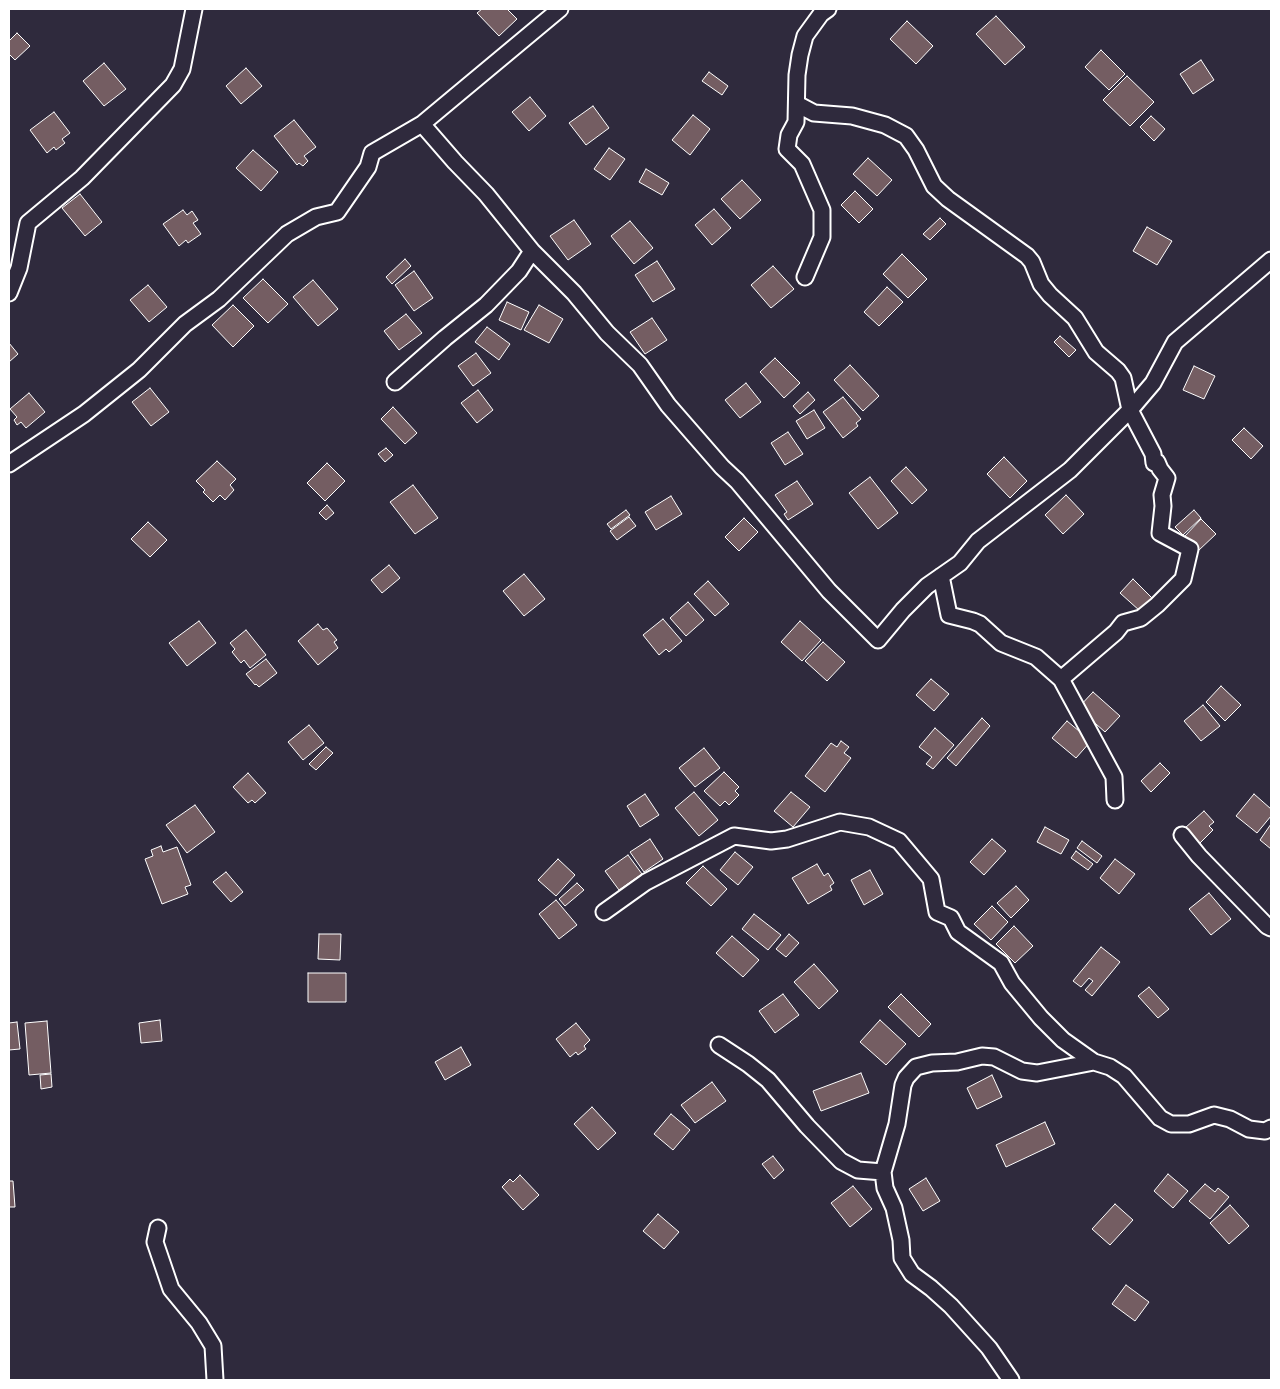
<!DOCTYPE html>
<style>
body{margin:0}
#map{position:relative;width:1280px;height:1389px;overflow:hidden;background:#2f2a3d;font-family:"Patrick Hand",sans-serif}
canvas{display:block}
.frame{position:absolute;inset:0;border:10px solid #fff;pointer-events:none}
</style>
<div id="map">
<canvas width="1280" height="1389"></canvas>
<div class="frame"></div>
</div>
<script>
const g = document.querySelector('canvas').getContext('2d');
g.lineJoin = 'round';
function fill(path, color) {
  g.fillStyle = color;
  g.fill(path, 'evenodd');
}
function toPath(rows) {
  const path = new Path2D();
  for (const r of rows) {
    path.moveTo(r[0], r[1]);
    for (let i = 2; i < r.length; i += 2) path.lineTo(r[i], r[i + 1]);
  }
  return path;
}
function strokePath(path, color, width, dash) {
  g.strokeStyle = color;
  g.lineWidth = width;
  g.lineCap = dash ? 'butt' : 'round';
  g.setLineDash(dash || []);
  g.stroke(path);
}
const building = toPath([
 [482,9,507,9,517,19,499,36,477,13,482,9],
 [996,16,1025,47,1005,65,976,34,996,16],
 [907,21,933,46,916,64,890,39,907,21],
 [17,33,30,46,15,60,9,54,9,41,17,33],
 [1101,50,1125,74,1109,90,1085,67,1101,50],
 [1201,60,1214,80,1193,94,1180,74,1201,60],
 [104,63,126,89,104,106,83,81,104,63],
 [246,68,262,86,241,104,226,86,246,68],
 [709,72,728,86,722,95,702,81,709,72],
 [1127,76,1154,102,1130,126,1103,100,1127,76],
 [530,97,546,116,529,131,512,112,530,97],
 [593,106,609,128,586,145,569,123,593,106],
 [54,112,70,133,62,139,65,143,56,150,54,147,47,153,30,130,54,112],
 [693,115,710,129,690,155,672,140,693,115],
 [1151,116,1165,129,1154,141,1140,127,1151,116],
 [294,120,316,147,304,156,308,161,303,166,299,163,297,165,274,136,294,120],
 [609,148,625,159,610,180,594,169,609,148],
 [253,150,278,172,261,191,236,168,253,150],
 [868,158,892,180,877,196,853,174,868,158],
 [646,169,669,183,662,195,639,182,646,169],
 [742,180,761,200,740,219,721,199,742,180],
 [855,191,873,209,859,223,841,205,855,191],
 [80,194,102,222,85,236,62,208,80,194],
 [714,209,731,228,712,245,695,225,714,209],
 [183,210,187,215,192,211,198,220,193,223,201,234,188,243,186,240,179,246,163,224,183,210],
 [940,218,946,224,930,240,923,234,940,218],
 [574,220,591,244,568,260,550,236,574,220],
 [630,221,653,248,634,264,611,236,630,221],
 [1147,227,1172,241,1157,265,1133,251,1147,227],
 [902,254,927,279,908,298,883,274,902,254],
 [405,259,411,266,392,284,386,277,405,259],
 [657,261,675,289,653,302,635,275,657,261],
 [773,266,794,289,771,308,751,285,773,266],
 [414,271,433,298,414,311,395,285,414,271],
 [263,279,288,304,268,323,243,298,263,279],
 [313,280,338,309,318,326,293,297,313,280],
 [148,285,167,307,149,322,130,300,148,285],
 [887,287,903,302,879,326,864,312,887,287],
 [507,302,529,312,521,330,499,320,507,302],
 [233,305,254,326,233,347,212,325,233,305],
 [539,305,563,319,549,343,524,330,539,305],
 [406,314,422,333,399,350,384,331,406,314],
 [652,318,667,340,645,354,630,332,652,318],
 [487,327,510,344,499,360,475,342,487,327],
 [1060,336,1076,350,1069,357,1054,342,1060,336],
 [9,343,18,354,9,362,9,343],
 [476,353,491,373,473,386,458,366,476,353],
 [775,358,800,383,784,398,760,372,775,358],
 [850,365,879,396,863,411,834,380,850,365],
 [1194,366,1215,376,1204,399,1183,390,1194,366],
 [746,383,761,402,740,418,725,400,746,383],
 [150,388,169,412,151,426,132,402,150,388],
 [478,390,493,410,477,423,461,403,478,390],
 [808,392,815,400,800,414,793,406,808,392],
 [29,393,45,412,26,428,21,422,17,425,14,420,17,417,10,409,29,393],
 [843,397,861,419,856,423,858,426,843,438,823,412,843,397],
 [393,407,417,433,405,444,381,419,393,407],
 [814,410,825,428,807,439,796,421,814,410],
 [1244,428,1263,446,1251,459,1232,440,1244,428],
 [788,432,803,454,785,465,771,443,788,432],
 [386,448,393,455,385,462,378,454,386,448],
 [1004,457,1027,481,1010,498,987,474,1004,457],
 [217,461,236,479,230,485,234,490,225,500,220,495,213,502,203,492,205,490,196,481,217,461],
 [327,463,345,481,325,501,307,483,327,463],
 [906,467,927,490,912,504,891,481,906,467],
 [870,477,898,513,878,529,849,493,870,477],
 [797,481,813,504,788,520,784,514,787,512,775,495,797,481],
 [413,485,438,518,415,534,390,502,413,485],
 [1066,495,1084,514,1063,534,1045,515,1066,495],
 [671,496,682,514,656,530,645,512,671,496],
 [327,505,334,513,326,520,319,513,327,505],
 [626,510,630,515,611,529,607,524,626,510],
 [1194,510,1201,518,1183,535,1175,527,1194,510],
 [629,517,636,526,617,540,610,531,629,517],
 [744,518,758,532,739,551,725,537,744,518],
 [1201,519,1216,534,1198,551,1184,537,1201,519],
 [148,522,167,540,150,557,131,539,148,522],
 [389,565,400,578,382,593,371,580,389,565],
 [524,574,545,599,524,616,503,591,524,574],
 [1133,579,1152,598,1140,611,1120,593,1133,579],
 [708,581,729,604,715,616,694,594,708,581],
 [688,602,704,620,686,636,670,618,688,602],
 [663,619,682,641,669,652,666,649,659,655,643,635,663,619],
 [199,621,216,643,187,666,169,643,199,621],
 [800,621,821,640,802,661,781,642,800,621],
 [318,624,323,630,327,628,337,640,334,642,338,648,318,665,298,641,318,624],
 [246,630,266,655,250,668,244,660,241,663,232,652,235,649,230,643,246,630],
 [823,642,845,662,827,681,805,661,823,642],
 [266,659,277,673,259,687,256,684,255,685,246,674,266,659],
 [931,679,949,694,934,711,916,695,931,679],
 [1221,686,1241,705,1225,721,1206,702,1221,686],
 [1093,692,1120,716,1105,732,1078,708,1093,692],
 [1203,705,1220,726,1201,741,1184,721,1203,705],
 [982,718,990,726,956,766,947,758,982,718],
 [1067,721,1091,741,1076,758,1052,738,1067,721],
 [309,725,324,743,303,760,288,742,309,725],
 [935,728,954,745,933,769,926,764,932,757,919,747,935,728],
 [841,741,849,747,844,753,851,758,825,792,805,776,831,743,837,747,841,741],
 [326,747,333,753,316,770,309,764,326,747],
 [704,748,720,768,695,787,679,768,704,748],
 [1160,763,1170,773,1151,792,1141,781,1160,763],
 [724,772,739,787,735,791,739,795,729,805,725,801,720,806,704,791,724,772],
 [248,773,266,793,255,803,252,800,248,803,233,787,248,773],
 [694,792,718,820,699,836,675,808,694,792],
 [791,792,810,807,793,827,774,811,791,792],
 [645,794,659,815,640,827,627,806,645,794],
 [1254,794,1271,809,1271,816,1257,833,1236,816,1254,794],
 [195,805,215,832,187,853,166,825,195,805],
 [1204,811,1214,822,1209,826,1213,830,1199,844,1185,828,1204,811],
 [1271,824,1271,849,1260,840,1271,824],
 [1045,827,1069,840,1061,854,1037,842,1045,827],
 [650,839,663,859,644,872,630,852,650,839],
 [992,839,1006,851,984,875,970,862,992,839],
 [1082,841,1102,856,1097,863,1077,848,1082,841],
 [161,846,163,852,177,847,191,885,185,887,188,894,162,904,145,859,153,856,151,850,161,846],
 [1076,851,1093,864,1088,870,1071,858,1076,851],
 [735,852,753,867,738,885,720,870,735,852],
 [628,855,642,874,619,890,605,871,628,855],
 [558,859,575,875,556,896,538,880,558,859],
 [1115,859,1135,874,1119,894,1100,878,1115,859],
 [817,864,824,876,828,873,834,883,830,886,832,890,808,904,792,878,817,864],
 [703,866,727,889,711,906,686,883,703,866],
 [870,870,883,894,864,905,851,880,870,870],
 [226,872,243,892,231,902,213,882,226,872],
 [577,883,584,890,565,906,559,899,577,883],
 [1016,886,1029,900,1011,918,997,903,1016,886],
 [1209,893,1231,919,1211,935,1189,909,1209,893],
 [556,900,577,925,559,939,539,914,556,900],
 [992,906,1008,922,991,940,974,924,992,906],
 [754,914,781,935,768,950,742,929,754,914],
 [1014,926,1033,946,1015,963,996,944,1014,926],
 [319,934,341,934,340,960,318,959,319,934],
 [789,934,799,943,786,957,776,949,789,934],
 [732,936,759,960,743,977,716,953,732,936],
 [1101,947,1120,962,1092,996,1085,990,1093,981,1089,978,1081,987,1073,981,1101,947],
 [814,964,838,991,819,1009,794,982,814,964],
 [308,973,346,973,346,1002,308,1002,308,973],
 [1149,987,1169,1009,1158,1018,1138,996,1149,987],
 [783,994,799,1015,775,1033,759,1011,783,994],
 [901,994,931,1024,919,1037,888,1007,901,994],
 [160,1020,162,1041,141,1043,139,1023,160,1020],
 [880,1020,906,1044,886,1065,860,1042,880,1020],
 [47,1021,51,1073,29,1075,25,1023,47,1021],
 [17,1022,20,1049,9,1050,9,1023,17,1022],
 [576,1023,590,1040,584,1046,586,1049,578,1055,576,1052,570,1057,556,1039,576,1023],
 [461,1047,471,1065,445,1080,435,1062,461,1047],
 [861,1073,869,1093,821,1111,813,1091,861,1073],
 [51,1074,52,1087,41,1089,40,1075,51,1074],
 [992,1075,1002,1097,977,1109,967,1088,992,1075],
 [712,1082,726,1101,695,1123,681,1105,712,1082],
 [592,1107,616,1133,598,1150,574,1124,592,1107],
 [671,1114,690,1130,673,1150,654,1134,671,1114],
 [1045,1122,1055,1144,1006,1167,996,1145,1045,1122],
 [773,1156,784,1170,774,1179,762,1164,773,1156],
 [1168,1174,1188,1191,1173,1208,1154,1191,1168,1174],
 [520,1175,539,1195,523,1210,502,1187,510,1179,513,1182,520,1175],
 [926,1178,940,1201,923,1211,909,1189,926,1178],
 [9,1181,13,1181,15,1207,9,1207,9,1181],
 [1205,1184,1215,1192,1218,1188,1229,1197,1210,1219,1189,1201,1205,1184],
 [853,1186,872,1209,850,1227,831,1203,853,1186],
 [1115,1204,1133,1220,1110,1245,1092,1229,1115,1204],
 [1230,1205,1249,1226,1229,1244,1210,1223,1230,1205],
 [658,1214,679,1232,664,1249,643,1231,658,1214],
 [1126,1285,1149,1302,1135,1321,1112,1304,1126,1285]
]);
fill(building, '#745d62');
strokePath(building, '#fff', 1);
const minor = toPath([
 [797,104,814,113,852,116,885,125,906,136,916,150,934,186,948,199,1027,256,1032,262,1041,284,1050,295,1075,318,1096,352,1118,371,1123,378,1130,410,1153,454,1154,463,1157,462,1160,469,1167,478,1162,495,1163,506,1160,533,1190,549,1183,579,1157,605,1141,618,1123,623,1116,632,1061,679],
 [532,251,574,293,607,333,640,365,668,405,722,467,737,481,829,591,878,640,903,610,927,586,960,563,978,541,1070,470,1130,410,1153,383,1175,342,1271,260],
 [805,277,822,237,822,210,802,164,787,149,789,135,796,122,797,75,800,55,805,36,821,14,828,9],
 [9,293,19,268,28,223,82,178,173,85,182,69,194,9],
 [395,382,445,338,486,305,519,271,532,251,486,194,455,162,422,124],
 [9,464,84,414,139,370,185,324,219,299,287,234,316,217,337,212,368,167,372,153,422,124,560,9],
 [941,576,949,615,973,621,980,624,1001,643,1036,657,1061,679,1114,777,1115,800],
 [1182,835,1199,856,1267,926,1271,928],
 [604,912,646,882,734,836,771,841,787,839,840,822,869,827,899,841,931,879,937,912,951,918,958,932,1001,963,1012,983,1041,1018,1063,1040,1094,1062],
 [719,1045,748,1064,768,1080,807,1126,841,1161,858,1170,883,1172],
 [158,1228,155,1242,171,1289,199,1323,213,1346,215,1380],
 [1011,1380,989,1348,951,1306,931,1288,912,1274,902,1258,901,1240,894,1208,885,1188,883,1172,897,1124,903,1085,906,1078,916,1067,932,1063,957,1062,982,1056,994,1057,1022,1071,1037,1073,1094,1062,1110,1067,1124,1076,1160,1118,1171,1124,1189,1124,1214,1115,1230,1119,1249,1129,1265,1131,1271,1128]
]);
strokePath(minor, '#fff', 19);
strokePath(minor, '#2f2a3d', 15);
</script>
